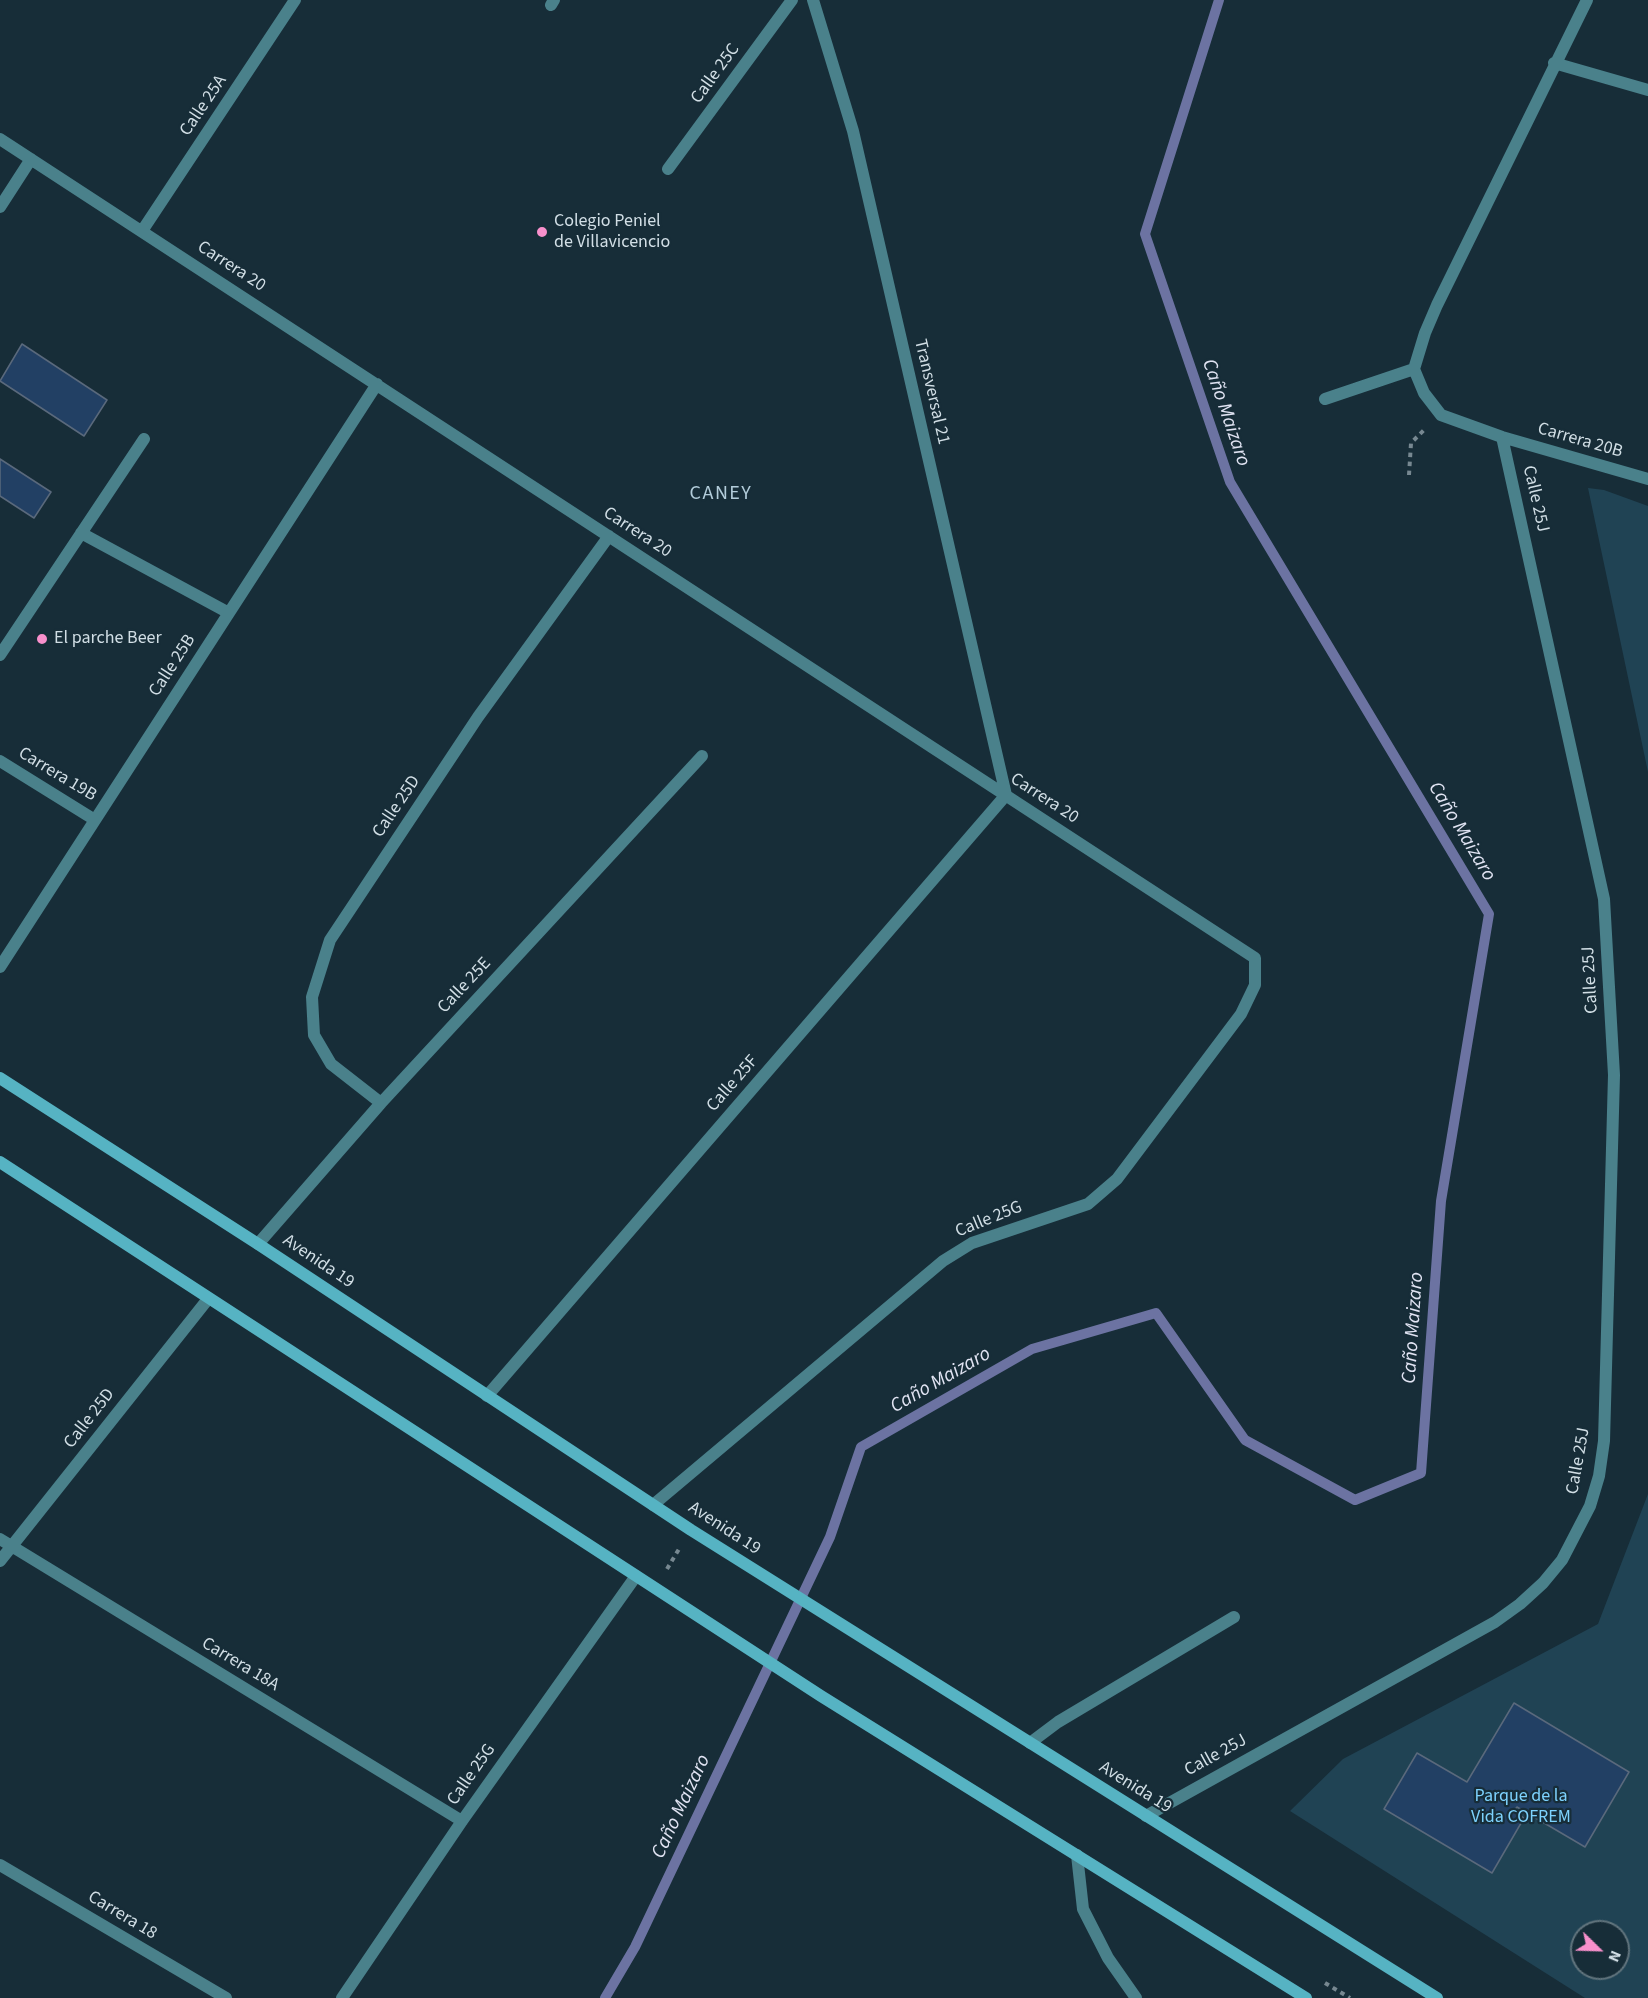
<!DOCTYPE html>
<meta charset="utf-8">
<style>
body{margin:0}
#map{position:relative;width:1648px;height:1998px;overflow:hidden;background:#172d38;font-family:"Source Sans 3",sans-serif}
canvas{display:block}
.north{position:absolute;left:1570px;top:1920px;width:60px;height:60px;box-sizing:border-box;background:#172d38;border:2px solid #61747d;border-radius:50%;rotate:113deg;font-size:16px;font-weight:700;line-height:24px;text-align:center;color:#d1dee5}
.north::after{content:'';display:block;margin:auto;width:21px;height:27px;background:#f890cc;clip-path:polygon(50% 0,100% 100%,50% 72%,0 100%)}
</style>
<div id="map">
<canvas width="1648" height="1998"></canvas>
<div class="north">N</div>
</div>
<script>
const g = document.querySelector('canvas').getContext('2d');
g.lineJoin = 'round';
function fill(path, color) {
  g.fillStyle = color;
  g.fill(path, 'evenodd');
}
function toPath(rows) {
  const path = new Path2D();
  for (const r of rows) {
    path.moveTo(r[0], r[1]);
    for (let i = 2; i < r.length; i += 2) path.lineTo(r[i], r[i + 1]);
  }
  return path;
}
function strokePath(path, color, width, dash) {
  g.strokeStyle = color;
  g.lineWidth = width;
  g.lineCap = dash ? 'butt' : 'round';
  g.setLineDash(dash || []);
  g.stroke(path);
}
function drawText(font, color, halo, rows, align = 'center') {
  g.font = font + ' "Source Sans 3",sans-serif';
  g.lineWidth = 4.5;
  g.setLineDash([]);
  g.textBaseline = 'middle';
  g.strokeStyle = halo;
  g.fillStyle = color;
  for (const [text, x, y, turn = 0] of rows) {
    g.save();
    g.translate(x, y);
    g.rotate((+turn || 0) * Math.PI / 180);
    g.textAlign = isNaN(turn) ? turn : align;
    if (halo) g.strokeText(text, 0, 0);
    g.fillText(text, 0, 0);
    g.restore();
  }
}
fill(toPath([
 [1588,488,1604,490,1648,506,1648,772],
 [1648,1494,1648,1998,1585,1998,1290,1811,1343,1759,1598,1624],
 [1582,1932,1618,1932,1618,1968,1582,1968]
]), '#204354');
strokePath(toPath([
 [605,1998,635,1947,830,1537,861,1447,1032,1349,1156,1313,1245,1440,1355,1500,1421,1473,1441,1201,1489,914,1230,482,1145,234,1219,0]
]), '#6c73a2', 10);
const building = toPath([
 [22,344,107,400,84,436,0,381,22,344],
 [0,459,51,492,34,518,0,496,0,459],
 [1514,1703,1629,1772,1585,1847,1517,1807,1513,1812,1524,1818,1492,1873,1384,1809,1417,1753,1467,1782,1514,1703]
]);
fill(building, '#224064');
strokePath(building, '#5a697c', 1.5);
strokePath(toPath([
 [1409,475,1411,443,1424,430],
 [667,1569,679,1549],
 [1325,1983,1350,1998]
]), '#778891', 4, [4.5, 4.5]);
strokePath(toPath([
 [1030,1743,1058,1722,1234,1617],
 [1077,1855,1083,1909,1108,1958,1136,1998]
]), '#4a818b', 12);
strokePath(toPath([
 [1587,0,1437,305,1425,333,1414,369,1424,393,1441,415,1502,437,1648,479],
 [551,5,554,0],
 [1554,63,1648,90],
 [0,139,1255,958,1255,985,1241,1014,1117,1179,1088,1204,972,1243,943,1261,653,1505],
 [668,169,792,0],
 [0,207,31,159],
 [142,231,295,0],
 [1325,399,1414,369],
 [81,533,229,613],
 [0,655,144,439],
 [0,761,95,820],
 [0,967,377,384],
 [381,1103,331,1064,314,1035,312,997,330,940,478,717,609,536],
 [258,1244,381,1103,702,756],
 [487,1396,1006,795,853,131,813,0],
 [0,1539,462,1821],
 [0,1561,208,1299],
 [1146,1816,1495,1622,1520,1604,1543,1583,1562,1560,1590,1506,1599,1476,1604,1441,1614,1075,1604,899,1502,437],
 [0,1865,226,1998],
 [342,1998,462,1821,636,1576]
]), '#4a818b', 12);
strokePath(toPath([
 [0,1078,258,1244,691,1530,1437,1998],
 [0,1162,821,1696,1306,1998]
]), '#56b3c3', 12);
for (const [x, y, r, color] of [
 [542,232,6,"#f890cc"],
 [42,639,6,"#f890cc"]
]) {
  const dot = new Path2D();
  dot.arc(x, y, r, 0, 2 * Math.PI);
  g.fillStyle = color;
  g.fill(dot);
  strokePath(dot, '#172d38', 2);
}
drawText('18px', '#d1dee5', '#172d38', [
 ["Calle 25C",716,74,-54],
 ["Calle 25A",204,106,-56],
 ["Carrera 20",231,267,33],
 ["Transversal 21",931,392,77],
 ["Carrera 20B",1580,441,16],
 ["Calle 25J",1535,499,77],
 ["Carrera 20",637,533,33],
 ["Calle 25B",173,666,-57],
 ["Carrera 19B",57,775,31],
 ["Carrera 20",1044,799,33],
 ["Calle 25D",397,807,-56],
 ["Calle 25J",1591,980,-93],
 ["Calle 25E",465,986,-47],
 ["Calle 25F",733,1084,-49],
 ["Calle 25G",989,1220,-22],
 ["Avenida 19",318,1262,34],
 ["Calle 25D",90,1419,-52],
 ["Calle 25J",1579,1461,-80],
 ["Avenida 19",724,1529,33],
 ["Carrera 18A",240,1665,31],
 ["Calle 25J",1216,1756,-29],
 ["Calle 25G",472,1775,-55],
 ["Avenida 19",1135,1788,32],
 ["Carrera 18",122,1916,31]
]);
drawText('18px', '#d1dee5', '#172d38', [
 ["Colegio Peniel",554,222],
 ["de Villavicencio",554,243],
 ["El parche Beer",54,639]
], 'left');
drawText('18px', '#7dd2fd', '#172d38', [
 ["Parque de la",1521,1797],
 ["Vida COFREM",1521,1818]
]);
drawText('italic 20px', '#e1e4f3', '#172d38', [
 ["Caño Maizaro",1225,413,71],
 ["Caño Maizaro",1461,832,59],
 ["Caño Maizaro",1414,1328,-86],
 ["Caño Maizaro",941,1381,-30],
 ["Caño Maizaro",682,1807,-65]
]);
g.letterSpacing = '1.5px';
drawText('20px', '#b2ccda', '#172d38', [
 ["CANEY",721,495]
]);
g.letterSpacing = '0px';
</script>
